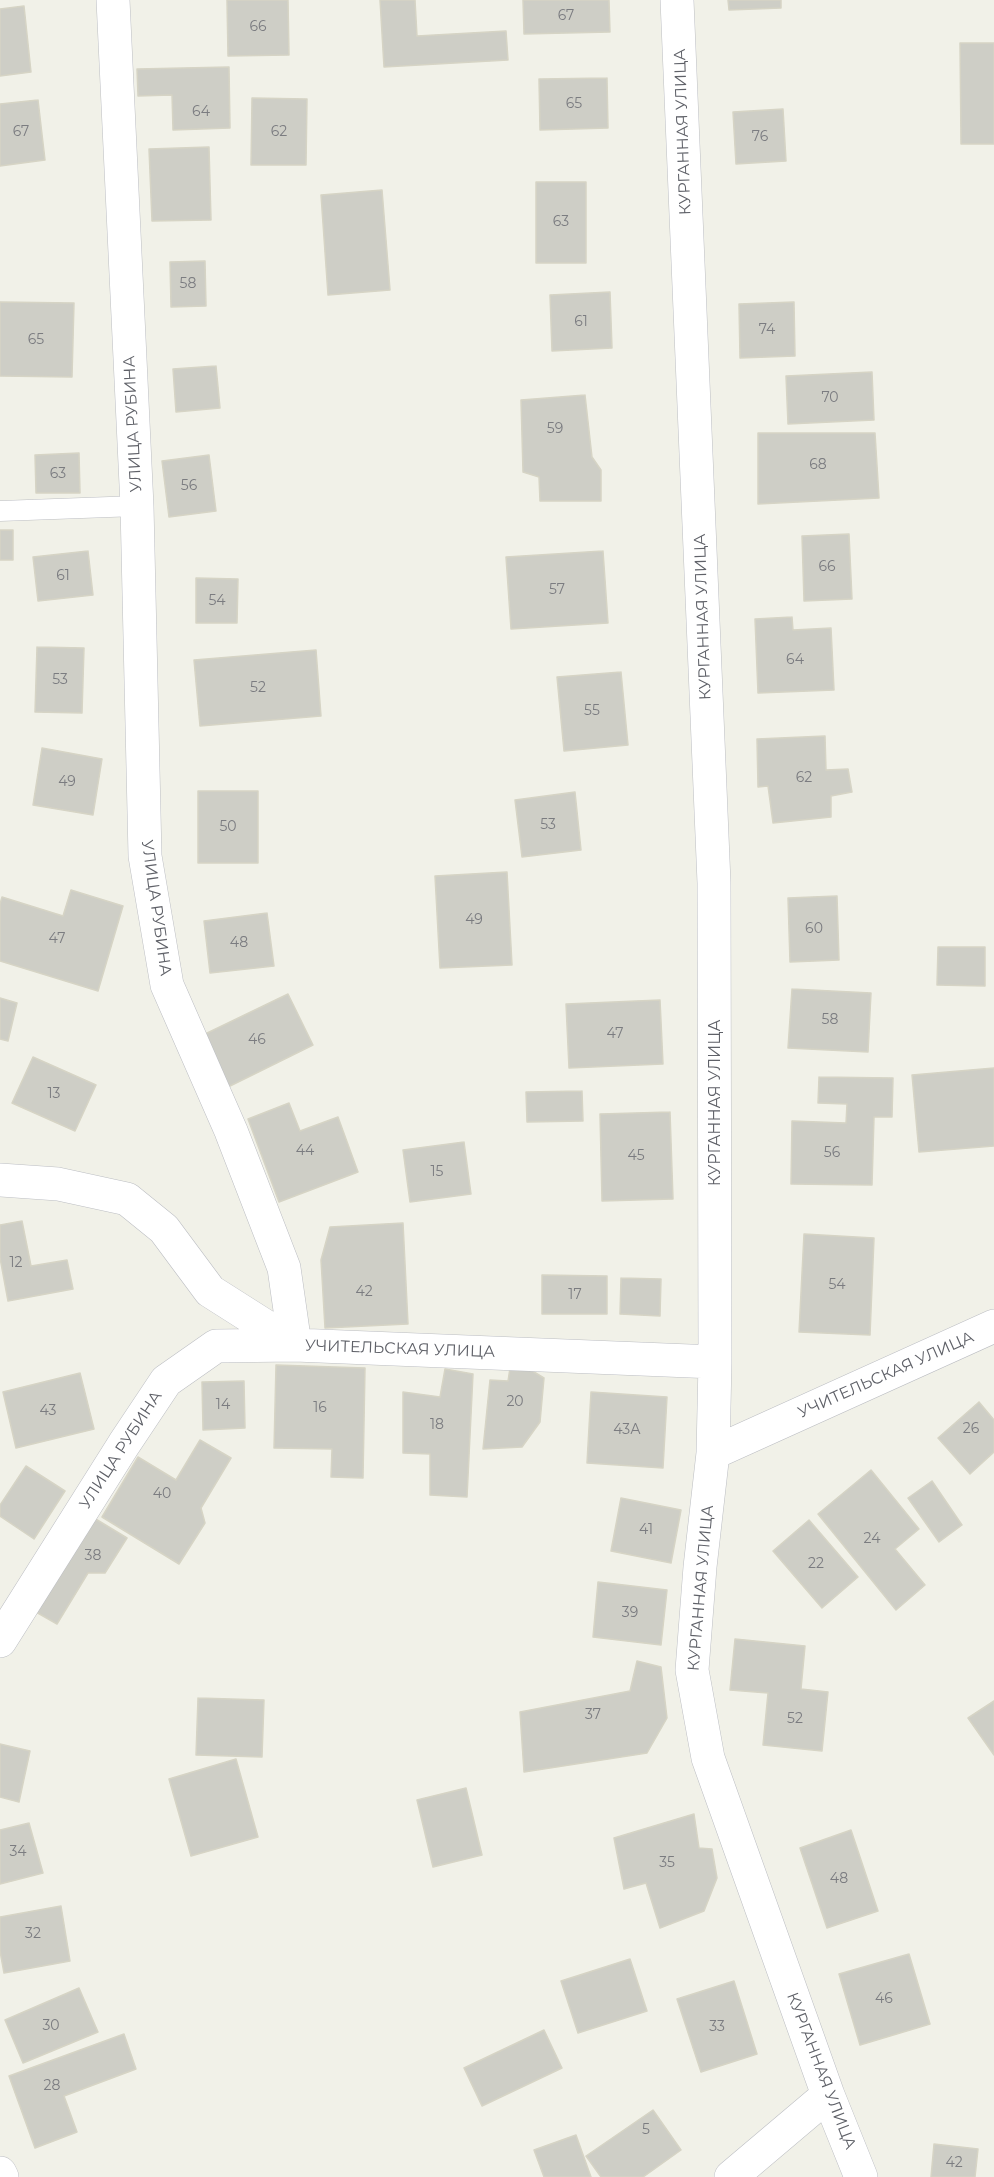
<!DOCTYPE html>
<meta charset="utf-8">
<style>
body{margin:0}
canvas{display:block;background:#f1f1e8}
</style>
<canvas width="994" height="2177"></canvas>
<script>
const g = document.querySelector('canvas').getContext('2d');
g.lineJoin = 'round';
function fill(path, color) {
  g.fillStyle = color;
  g.fill(path, 'evenodd');
}
function toPath(rows) {
  const path = new Path2D();
  for (const r of rows) {
    path.moveTo(r[0], r[1]);
    for (let i = 2; i < r.length; i += 2) path.lineTo(r[i], r[i + 1]);
  }
  return path;
}
function strokePath(path, color, width, dash) {
  g.strokeStyle = color;
  g.lineWidth = width;
  g.lineCap = dash ? 'butt' : 'round';
  g.setLineDash(dash || []);
  g.stroke(path);
}
function drawText(font, color, halo, rows, align = 'center') {
  g.font = font + ' Montserrat,sans-serif';
  g.lineWidth = 4.5;
  g.setLineDash([]);
  g.textBaseline = 'middle';
  g.strokeStyle = halo;
  g.fillStyle = color;
  for (const [text, x, y, turn = 0] of rows) {
    g.save();
    g.translate(x, y);
    g.rotate((+turn || 0) * Math.PI / 180);
    g.textAlign = isNaN(turn) ? turn : align;
    if (halo) g.strokeText(text, 0, 0);
    g.fillText(text, 0, 0);
    g.restore();
  }
}
const building = toPath([
 [227,0,288,0,289,55,228,56,227,0],
 [380,0,415,0,417,36,506,31,508,60,384,67,380,0],
 [523,0,609,0,610,32,524,34,523,0],
 [728,0,781,0,781,8,729,10,728,0],
 [24,6,31,72,0,76,0,9,24,6],
 [960,43,994,43,994,144,961,144,960,43],
 [229,67,230,128,173,130,172,95,138,96,137,69,229,67],
 [607,78,608,128,540,130,539,79,607,78],
 [252,98,307,99,306,165,251,165,252,98],
 [38,100,45,160,0,166,0,104,38,100],
 [783,109,786,161,736,164,733,112,783,109],
 [209,147,211,220,152,221,149,149,209,147],
 [536,182,586,182,586,263,536,263,536,182],
 [382,190,390,290,328,295,321,195,382,190],
 [205,261,206,306,171,307,170,262,205,261],
 [610,292,612,348,552,351,550,295,610,292],
 [0,302,74,303,72,377,0,376,0,302],
 [794,302,795,356,740,358,739,304,794,302],
 [216,366,220,408,176,412,173,369,216,366],
 [872,372,874,420,788,424,786,376,872,372],
 [585,395,592,457,601,470,601,501,540,501,539,477,523,472,521,400,585,395],
 [758,433,875,433,879,498,758,504,758,433],
 [79,453,80,493,36,493,35,455,79,453],
 [209,455,216,511,169,517,162,461,209,455],
 [0,530,13,530,13,560,0,560,0,530],
 [849,534,852,599,804,601,802,536,849,534],
 [88,551,93,595,38,601,33,557,88,551],
 [603,551,608,623,511,629,506,557,603,551],
 [196,578,238,579,237,623,196,623,196,578],
 [792,617,793,630,831,628,834,690,758,693,755,619,792,617],
 [37,647,84,648,82,713,35,712,37,647],
 [316,650,321,716,200,726,194,660,316,650],
 [621,672,628,745,564,751,557,677,621,672],
 [825,736,826,770,848,769,852,792,831,796,831,817,773,823,768,786,758,787,757,739,825,736],
 [42,748,102,759,93,815,33,805,42,748],
 [198,791,258,791,258,863,198,863,198,791],
 [575,792,581,850,522,857,515,800,575,792],
 [507,872,512,965,440,968,435,876,507,872],
 [71,890,123,906,98,991,0,961,0,904,2,897,63,916,71,890],
 [837,896,839,960,790,962,788,898,837,896],
 [267,913,274,966,210,973,204,921,267,913],
 [938,947,985,947,985,986,937,985,938,947],
 [792,989,871,993,868,1052,788,1048,792,989],
 [288,994,313,1045,226,1088,201,1036,288,994],
 [0,998,17,1003,8,1041,0,1039,0,998],
 [660,1000,663,1064,569,1068,566,1004,660,1000],
 [33,1057,96,1085,75,1131,12,1103,33,1057],
 [994,1068,994,1146,919,1152,912,1075,994,1068],
 [819,1077,893,1078,892,1117,874,1117,872,1185,791,1184,792,1121,846,1123,847,1104,818,1103,819,1077],
 [582,1091,583,1121,527,1122,526,1092,582,1091],
 [289,1103,300,1131,338,1117,358,1172,279,1202,248,1119,289,1103],
 [670,1112,673,1199,602,1201,600,1114,670,1112],
 [464,1142,471,1194,410,1202,403,1150,464,1142],
 [22,1221,31,1266,67,1260,73,1289,8,1301,0,1258,0,1225,22,1221],
 [403,1223,408,1324,325,1328,321,1260,330,1227,403,1223],
 [804,1234,874,1238,870,1335,799,1332,804,1234],
 [542,1275,607,1276,607,1314,542,1314,542,1275],
 [621,1278,661,1279,660,1316,620,1314,621,1278],
 [276,1365,365,1368,363,1478,331,1477,332,1449,274,1448,276,1365],
 [510,1368,529,1369,544,1378,540,1422,522,1447,483,1449,490,1380,508,1381,510,1368],
 [445,1369,473,1374,467,1497,430,1495,430,1454,403,1453,403,1392,440,1397,445,1369],
 [80,1373,94,1429,16,1448,3,1392,80,1373],
 [244,1381,245,1428,203,1430,202,1382,244,1381],
 [591,1392,667,1397,663,1468,587,1463,591,1392],
 [979,1402,994,1420,994,1452,970,1474,938,1438,979,1402],
 [200,1440,231,1458,201,1508,205,1523,179,1564,102,1517,138,1457,176,1480,200,1440],
 [26,1466,65,1491,34,1539,0,1516,0,1505,26,1466],
 [871,1470,919,1529,895,1549,925,1585,896,1610,818,1514,871,1470],
 [932,1481,962,1525,939,1542,908,1498,932,1481],
 [621,1498,681,1510,671,1563,611,1551,621,1498],
 [94,1518,127,1538,105,1573,88,1573,57,1624,36,1612,94,1518],
 [809,1520,858,1577,822,1608,773,1551,809,1520],
 [598,1582,667,1590,661,1645,593,1637,598,1582],
 [735,1639,805,1646,801,1689,828,1692,822,1751,763,1745,768,1693,730,1690,735,1639],
 [637,1661,661,1667,667,1718,647,1753,524,1772,520,1712,630,1691,637,1661],
 [198,1698,264,1700,262,1757,196,1755,198,1698],
 [994,1701,994,1755,968,1718,994,1701],
 [0,1744,30,1751,19,1802,0,1797,0,1744],
 [236,1759,258,1837,191,1856,169,1779,236,1759],
 [466,1788,482,1855,433,1867,417,1800,466,1788],
 [694,1814,699,1848,712,1849,717,1878,704,1911,660,1928,646,1883,624,1889,614,1838,694,1814],
 [29,1823,43,1873,0,1884,0,1830,29,1823],
 [851,1830,878,1911,827,1928,800,1848,851,1830],
 [61,1906,70,1961,4,1973,0,1951,0,1917,61,1906],
 [909,1954,930,2024,860,2045,839,1974,909,1954],
 [630,1959,647,2011,578,2033,561,1981,630,1959],
 [734,1981,757,2054,701,2072,677,1999,734,1981],
 [79,1988,98,2032,23,2063,5,2020,79,1988],
 [544,2030,562,2068,482,2106,464,2068,544,2030],
 [124,2034,136,2069,64,2096,77,2132,35,2148,9,2076,124,2034],
 [653,2110,681,2150,643,2177,601,2177,586,2156,653,2110],
 [576,2135,591,2177,544,2177,534,2150,576,2135],
 [934,2144,978,2149,975,2177,931,2177,934,2144]
]);
fill(building, '#cecec6');
strokePath(building, '#d6d4c5', 1.5);
const lane = toPath([
 [0,511,137,506]
]);
const street = toPath([
 [677,0,714,883,715,1362,713,1453,700,1567,692,1670,708,1758,828,2095,861,2177],
 [0,1180,58,1184,127,1199,164,1229,210,1291,295,1345,715,1362],
 [713,1453,994,1326],
 [0,1641,124,1444,166,1381,216,1346,295,1345,284,1268,231,1131,167,985,145,856,137,506,113,0],
 [0,2173,2,2177],
 [731,2177,828,2095]
]);
strokePath(lane, '#bcbec3', 21);
strokePath(street, '#bcbec3', 34);
strokePath(lane, '#fff', 20);
strokePath(street, '#fff', 33);
drawText('14px', '#7b7c80', null, [
 ["67",566,16],
 ["66",258,27],
 ["65",574,104],
 ["64",201,112],
 ["67",21,132],
 ["62",279,132],
 ["76",760,137],
 ["63",561,222],
 ["58",188,284],
 ["61",581,322],
 ["74",767,330],
 ["65",36,340],
 ["70",830,398],
 ["59",555,429],
 ["68",818,465],
 ["63",58,474],
 ["56",189,486],
 ["66",827,567],
 ["61",63,576],
 ["57",557,590],
 ["54",217,601],
 ["64",795,660],
 ["53",60,680],
 ["52",258,688],
 ["55",592,711],
 ["62",804,778],
 ["49",67,782],
 ["53",548,825],
 ["50",228,827],
 ["49",474,920],
 ["60",814,929],
 ["47",57,939],
 ["48",239,943],
 ["58",830,1020],
 ["47",615,1034],
 ["46",257,1040],
 ["13",54,1094],
 ["44",305,1151],
 ["56",832,1153],
 ["45",636,1156],
 ["15",437,1172],
 ["12",16,1263],
 ["54",837,1285],
 ["42",364,1292],
 ["17",575,1295],
 ["20",515,1402],
 ["14",223,1405],
 ["16",320,1408],
 ["43",48,1411],
 ["18",437,1425],
 ["26",971,1429],
 ["43А",627,1430],
 ["40",162,1494],
 ["41",646,1530],
 ["24",872,1539],
 ["38",93,1556],
 ["22",816,1564],
 ["39",630,1613],
 ["37",593,1715],
 ["52",795,1719],
 ["34",18,1852],
 ["35",667,1863],
 ["48",839,1879],
 ["32",33,1934],
 ["46",884,1999],
 ["30",51,2026],
 ["33",717,2027],
 ["28",52,2086],
 ["5",646,2130],
 ["42",954,2163]
]);
drawText('16px', '#5f6168', '#fff', [
 ["КУРГАННАЯ УЛИЦА",683,132,-92],
 ["УЛИЦА РУБИНА",133,424,-93],
 ["КУРГАННАЯ УЛИЦА",703,617,-92],
 ["УЛИЦА РУБИНА",156,908,82],
 ["КУРГАННАЯ УЛИЦА",715,1103,-90],
 ["УЧИТЕЛЬСКАЯ УЛИЦА",400,1349,2],
 ["УЧИТЕЛЬСКАЯ УЛИЦА",886,1375,-24],
 ["УЛИЦА РУБИНА",121,1450,-57],
 ["КУРГАННАЯ УЛИЦА",701,1588,-85],
 ["КУРГАННАЯ УЛИЦА",821,2071,69]
]);
</script>
